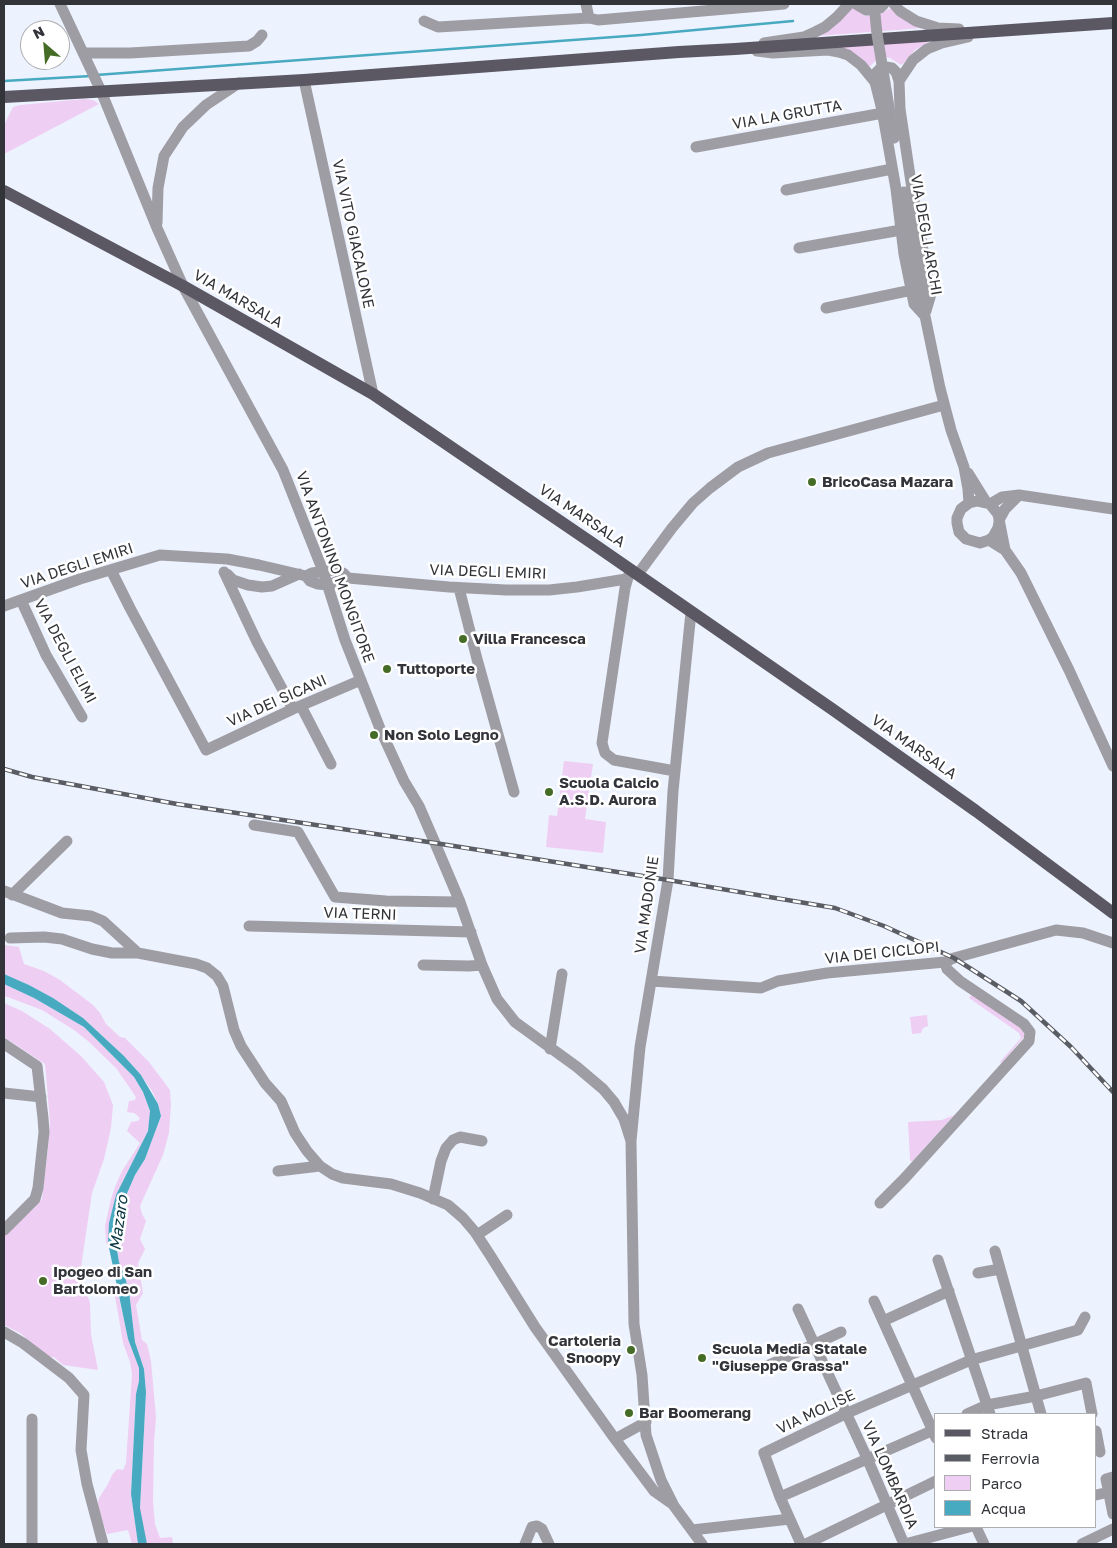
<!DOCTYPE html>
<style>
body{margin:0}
#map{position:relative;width:1117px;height:1548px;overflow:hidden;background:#edf2ff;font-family:"Golos Text",sans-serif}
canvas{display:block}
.frame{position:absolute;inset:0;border:5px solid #32343a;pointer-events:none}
.legend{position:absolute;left:934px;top:1413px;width:162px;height:115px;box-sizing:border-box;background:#fff;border:1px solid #adaeb0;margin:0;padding:6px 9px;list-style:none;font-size:15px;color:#32343a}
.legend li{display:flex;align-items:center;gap:10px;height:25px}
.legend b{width:25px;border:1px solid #adaeb0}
.north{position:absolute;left:20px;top:20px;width:50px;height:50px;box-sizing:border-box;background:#fff;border:1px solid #adaeb0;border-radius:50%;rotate:333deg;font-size:14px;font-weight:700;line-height:20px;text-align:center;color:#32343a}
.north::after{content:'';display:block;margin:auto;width:18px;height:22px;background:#456c27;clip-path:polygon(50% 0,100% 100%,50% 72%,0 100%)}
</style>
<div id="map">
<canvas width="1117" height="1548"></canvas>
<div class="frame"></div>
<ul class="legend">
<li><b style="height:6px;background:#5b5864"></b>Strada</li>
<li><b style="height:6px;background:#5a5d64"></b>Ferrovia</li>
<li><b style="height:14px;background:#efcef3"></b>Parco</li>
<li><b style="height:14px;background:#48aac0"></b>Acqua</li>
</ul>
<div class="north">N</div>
</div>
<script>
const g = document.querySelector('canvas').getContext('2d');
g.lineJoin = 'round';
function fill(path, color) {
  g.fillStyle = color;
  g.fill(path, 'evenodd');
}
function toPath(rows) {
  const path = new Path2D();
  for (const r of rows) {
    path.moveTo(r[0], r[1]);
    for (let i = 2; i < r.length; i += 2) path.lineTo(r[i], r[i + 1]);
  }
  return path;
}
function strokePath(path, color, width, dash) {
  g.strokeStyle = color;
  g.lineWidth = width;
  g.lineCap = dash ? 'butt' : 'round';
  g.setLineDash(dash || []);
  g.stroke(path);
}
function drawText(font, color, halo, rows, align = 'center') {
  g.font = font + ' "Golos Text",sans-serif';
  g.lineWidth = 5;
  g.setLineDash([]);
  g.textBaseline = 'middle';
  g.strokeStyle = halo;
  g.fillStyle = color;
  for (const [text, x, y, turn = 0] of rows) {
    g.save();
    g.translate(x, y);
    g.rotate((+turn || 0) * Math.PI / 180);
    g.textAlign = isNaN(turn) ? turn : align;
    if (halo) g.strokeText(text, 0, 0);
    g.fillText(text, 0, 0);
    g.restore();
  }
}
fill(toPath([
 [852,7,863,15,870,16,878,15,891,8,923,28,817,36],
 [930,41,915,50,904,63,901,65,890,58,886,57,879,58,869,67,838,46],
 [84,99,93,100,99,104,4,154,4,125,13,107,20,105],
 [564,761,593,764,585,819,606,822,603,853,546,847,549,815,557,816],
 [4,945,19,947,24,964,44,971,60,980,93,1005,100,1013,106,1024,120,1037,125,1038,149,1062,170,1090,171,1105,169,1133,163,1155,140,1206,142,1214,146,1221,140,1239,145,1249,138,1263,143,1293,136,1305,142,1340,147,1344,151,1361,156,1417,154,1443,153,1502,155,1524,160,1538,172,1537,173,1544,147,1544,141,1521,140,1508,146,1392,144,1369,135,1342,129,1291,124,1274,119,1262,116,1244,119,1221,125,1198,135,1175,145,1159,161,1116,158,1104,152,1091,141,1075,124,1056,83,1018,53,998,29,985,4,974],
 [4,984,34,998,84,1027,134,1077,143,1092,150,1112,148,1131,116,1195,108,1243,109,1250,106,1242,105,1226,111,1199,115,1187,122,1171,140,1143,127,1131,131,1122,138,1121,140,1118,134,1113,127,1112,129,1101,135,1100,136,1097,116,1068,88,1041,74,1030,42,1010,5,996],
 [972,994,1020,1027,1024,1033,1025,1036,1022,1039,1002,1063,1000,1062,1021,1038,1019,1033,969,998],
 [4,1003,22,1011,50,1029,81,1056,104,1082,113,1105,111,1128,104,1159,92,1193,80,1274,90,1303,91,1334,98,1370,63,1365,54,1357,49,1357,20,1333,4,1325,4,1235,35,1207,42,1199,48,1149,50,1122,45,1064,10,1041,4,1039],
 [927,1015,928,1026,923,1028,921,1033,912,1034,910,1017],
 [954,1115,912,1162,910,1160,908,1122,942,1120],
 [118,1293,128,1339,139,1367,139,1382,136,1394,131,1494,138,1544,132,1544,128,1530,107,1534,97,1506,99,1498,108,1484,112,1475,117,1469,123,1470,126,1463,132,1374,130,1362,123,1343,118,1313,115,1297]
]), '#efcef3');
fill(toPath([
 [4,974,29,985,53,998,83,1018,124,1056,141,1075,158,1104,161,1116,145,1159,135,1175,125,1198,119,1221,116,1244,119,1262,124,1274,129,1291,135,1342,144,1369,146,1392,140,1508,147,1544,138,1544,131,1494,136,1394,139,1381,139,1368,128,1339,108,1243,109,1223,116,1195,148,1131,150,1111,143,1092,134,1077,84,1027,34,998,4,984]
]), '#48aac0');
strokePath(toPath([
 [96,75,641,35,793,21],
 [4,81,91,76]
]), '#48aac0', 2.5);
strokePath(toPath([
 [60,4,101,91,157,228,183,286,283,470,323,571,345,640,381,731,404,781,419,806,435,843,460,902,482,965,497,999,515,1022,577,1067,603,1089,614,1102,624,1119,631,1141],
 [586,4,589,18],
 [856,4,866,10,872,10,880,8,884,4],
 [894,4,900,11,916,21,938,28,959,29],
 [424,21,438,27,589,18,598,20,784,4],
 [764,43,804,37,815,32,825,27,837,17,849,4],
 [757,51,773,53,828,50,839,52,848,55,861,65,875,82,882,110,896,189,904,254,914,304,925,316],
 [83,53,130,53,249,46,257,41,262,35],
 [876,73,880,69,886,67,892,68,896,72,899,81,900,109,912,189,931,294,926,311],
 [304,80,373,394],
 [899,81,913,60,927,49,942,43,968,37],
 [696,147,883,113],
 [786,190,892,169],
 [904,192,925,316,940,388,951,430,964,467,968,489,969,503],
 [157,223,158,188,164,156,183,127,206,105,239,83],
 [799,248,901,230],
 [826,308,912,290],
 [968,473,986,502],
 [990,504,1002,497,1019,495,1113,509],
 [999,520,1005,509,1019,495],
 [999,522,998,528,993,537,989,540,980,543,966,539,959,532,957,523,957,518,961,509,969,503,977,501,990,504,998,514,1005,550],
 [989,540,1005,550,1021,573,1069,670,1113,766],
 [111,570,130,608,206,750,293,709,361,680],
 [224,572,257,642,293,709],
 [227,574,233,580,248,585,262,587,272,586,299,574],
 [629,574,625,588,602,743,605,753,614,760,675,771],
 [638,574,672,528,693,503,710,488,738,467,768,453,944,405],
 [306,576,312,573,333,570,343,573,348,578],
 [459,588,477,659,514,792],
 [21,600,46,655,82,717],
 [4,606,80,579,160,555,227,559,259,565,306,576,310,581,318,584,328,585,348,578,449,587,506,590,549,590,577,587,626,579],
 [691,612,673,791,668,880,640,1047,631,1141,634,1324,642,1375,646,1435,661,1480,674,1506,702,1544],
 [301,706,331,764],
 [254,825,298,832,335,897,386,901,460,902],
 [4,891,62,913,91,916,103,921,138,953,196,964,207,968,217,976,223,986,234,1030,241,1046,265,1083,281,1101,295,1133,307,1151,320,1166,332,1174,343,1178,391,1184,420,1193,448,1205,463,1218,475,1232,490,1255,535,1327,615,1439],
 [12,895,67,841],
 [249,926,471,932],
 [10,938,44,937,62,939,92,949,112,953,138,953],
 [423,965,469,966,482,965],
 [651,981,761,988,778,981,827,973,945,962,954,958,1056,930,1083,933,1113,943],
 [4,1044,37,1066,43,1118,44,1132,38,1188,35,1199,4,1230],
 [550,1049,562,974],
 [4,1093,41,1097],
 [278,1171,320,1166],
 [433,1199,441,1161,446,1148,453,1140,460,1137,482,1141],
 [880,1203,904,1179,1029,1041,1030,1032,1024,1024,960,981,947,969,945,962],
 [477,1235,507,1215],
 [995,1251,1041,1414],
 [938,1260,990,1414],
 [978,1273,1000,1269],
 [874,1301,936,1438],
 [798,1309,867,1458,904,1544],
 [883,1321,949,1291],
 [4,1332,23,1343,69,1378,84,1395,81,1450,87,1484,103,1544],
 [767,1366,841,1332],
 [967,1414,987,1405,1036,1396,1086,1383,1092,1414],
 [32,1419,32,1544],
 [646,1422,615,1439,654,1491,671,1503],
 [1096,1431,1100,1452],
 [1113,1477,1106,1479,1113,1514],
 [1096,1495,1109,1492],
 [780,1497,936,1429],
 [976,1527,984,1544],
 [692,1530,790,1519],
 [525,1544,532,1527,537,1526,542,1529,549,1544],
 [801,1544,780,1497,764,1453,845,1414,971,1360,1078,1330,1085,1317],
 [806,1544,936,1481],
 [905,1544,969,1527],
 [1082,1544,1113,1529]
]), '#9f9da4', 11);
strokePath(toPath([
 [4,97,304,80,679,52,735,49,1113,23],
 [4,191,183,286,373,394,592,543,832,709,976,811,1113,913]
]), '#5b5864', 12);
const rail = toPath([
 [4,769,32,777,177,804,435,843,668,880,835,908,884,926,954,958,1021,1001,1071,1047,1113,1092]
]);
strokePath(rail, '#5a5d64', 4.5);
strokePath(rail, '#fff', 2.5, [8]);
strokePath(toPath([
 [874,4,877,34,894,138]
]), '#9f9da4', 11);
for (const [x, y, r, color] of [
 [812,482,5,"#456c27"],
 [463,639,5,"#456c27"],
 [387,669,5,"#456c27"],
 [374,735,5,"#456c27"],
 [549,792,5,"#456c27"],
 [43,1281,5,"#456c27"],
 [631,1350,5,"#456c27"],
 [702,1358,5,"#456c27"],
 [629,1413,5,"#456c27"]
]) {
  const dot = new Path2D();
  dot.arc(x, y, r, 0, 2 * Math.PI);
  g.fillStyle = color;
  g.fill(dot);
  strokePath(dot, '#fff', 2);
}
drawText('15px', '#32343a', '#fff', [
 ["VIA LA GRUTTA",787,115,-10],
 ["VIA VITO GIACALONE",353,234,78],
 ["VIA DEGLI ARCHI",926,235,80],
 ["VIA MARSALA",238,299,30],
 ["VIA MARSALA",582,516,34],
 ["VIA DEGLI EMIRI",77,566,-18],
 ["VIA ANTONINO MONGITORE",335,567,70],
 ["VIA DEGLI EMIRI",488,572,2],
 ["VIA DEGLI ELIMI",65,651,62],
 ["VIA DEI SICANI",277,701,-24],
 ["VIA MARSALA",914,747,35],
 ["VIA MADONIE",647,905,-82],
 ["VIA TERNI",360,914,2],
 ["VIA DEI CICLOPI",882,953,-6],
 ["VIA MOLISE",816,1412,-25],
 ["VIA LOMBARDIA",890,1475,66]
]);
drawText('bold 15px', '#32343a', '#fff', [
 ["BricoCasa Mazara",822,482],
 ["Villa Francesca",473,639],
 ["Tuttoporte",397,669],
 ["Non Solo Legno",384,735],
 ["Scuola Calcio",559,783],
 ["A.S.D. Aurora",559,800],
 ["Ipogeo di San",53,1272],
 ["Bartolomeo",53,1289],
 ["Cartoleria",621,1341,"right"],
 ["Snoopy",621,1358,"right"],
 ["Scuola Media Statale",712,1349],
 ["\"Giuseppe Grassa\"",712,1366],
 ["Bar Boomerang",639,1413]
], 'left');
drawText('italic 16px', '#06353f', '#fff', [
 ["Mazaro",119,1223,-82]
]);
</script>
